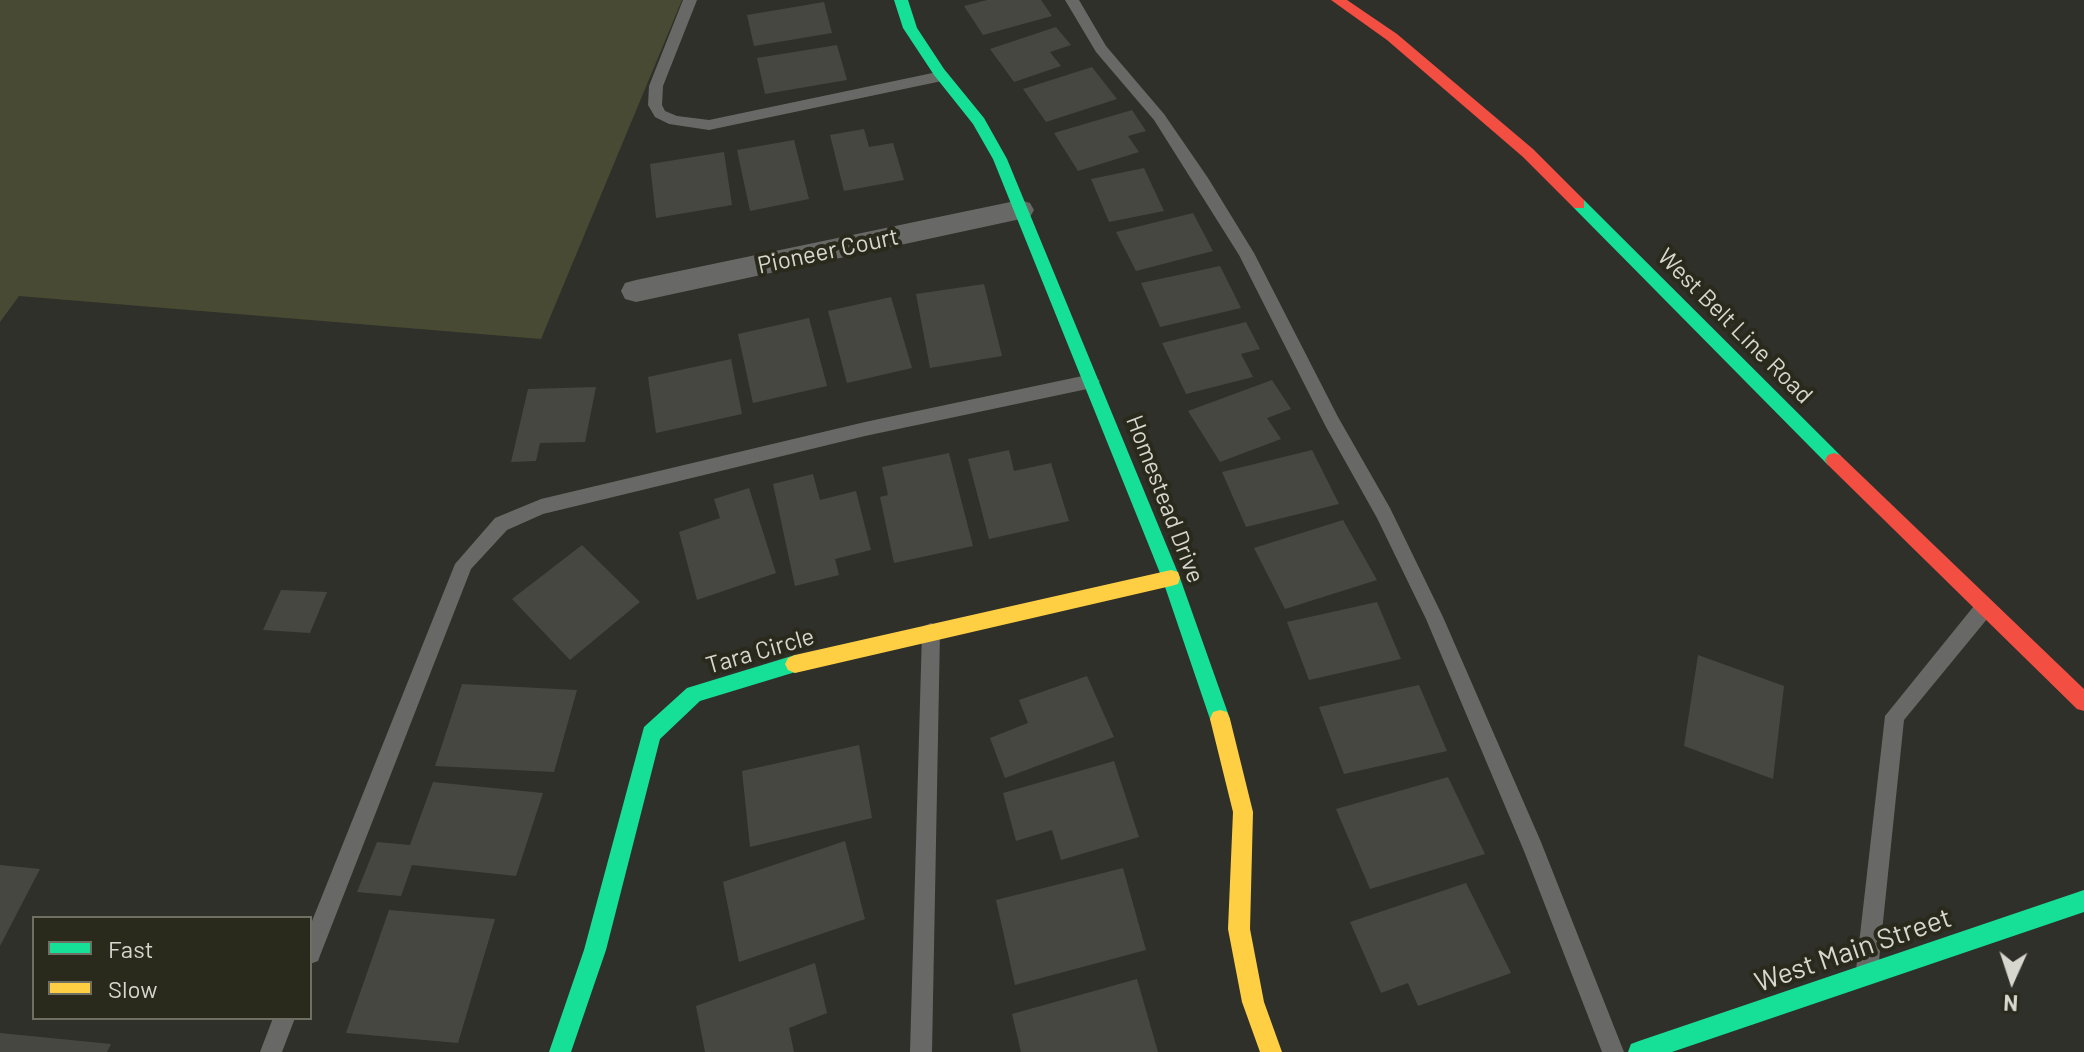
<!DOCTYPE html>
<style>
body{margin:0}
#map{position:relative;width:2084px;height:1052px;overflow:hidden;background:#30302a;font-family:Barlow,sans-serif}
canvas{display:block}
.legend{position:absolute;left:32px;top:916px;width:280px;height:104px;box-sizing:border-box;background:#2a2a1c;border:2px solid #6f6f64;margin:0;padding:10px 14px;list-style:none;font-size:24px;color:#d7d7cf}
.legend li{display:flex;align-items:center;gap:16px;height:40px}
.legend b{width:40px;border:2px solid #6f6f64}
.north{position:absolute;left:1972px;top:940px;width:80px;height:80px;-webkit-text-stroke:6px #2a2a1c;paint-order:stroke;rotate:183deg;font-size:22px;font-weight:700;line-height:32px;text-align:center;color:#d7d7cf}
.north::after{content:'';display:block;margin:auto;width:28px;height:36px;background:#d7d7cf;clip-path:polygon(50% 0,100% 100%,50% 72%,0 100%)}
</style>
<div id="map">
<canvas width="2084" height="1052"></canvas>
<ul class="legend">
<li><b style="height:10px;background:#16e098"></b>Fast</li>
<li><b style="height:10px;background:#ffcf43"></b>Slow</li>
</ul>
<div class="north">N</div>
</div>
<script>
const g = document.querySelector('canvas').getContext('2d');
g.lineJoin = 'round';
function fill(path, color) {
  g.fillStyle = color;
  g.fill(path, 'evenodd');
}
function toPath(rows) {
  const path = new Path2D();
  for (const r of rows) {
    path.moveTo(r[0], r[1]);
    for (let i = 2; i < r.length; i += 2) path.lineTo(r[i], r[i + 1]);
  }
  return path;
}
function drawText(font, color, halo, rows, align = 'center') {
  g.font = font + ' Barlow,sans-serif';
  g.lineWidth = 8;
  g.setLineDash([]);
  g.textBaseline = 'middle';
  g.strokeStyle = halo;
  g.fillStyle = color;
  for (const [text, x, y, turn = 0] of rows) {
    g.save();
    g.translate(x, y);
    g.rotate((+turn || 0) * Math.PI / 180);
    g.textAlign = isNaN(turn) ? turn : align;
    if (halo) g.strokeText(text, 0, 0);
    g.fillText(text, 0, 0);
    g.restore();
  }
}
fill(toPath([
 [0,0,682,0,541,339,19,296,0,322]
]), '#494a33');
fill(toPath([
 [987,0,1041,0,1052,16,983,35,964,6],
 [824,2,832,33,754,46,747,15],
 [1056,27,1071,45,1050,52,1061,66,1014,82,990,49],
 [837,45,847,80,765,94,757,58],
 [1092,67,1117,99,1046,122,1023,89],
 [1132,110,1146,131,1128,136,1139,152,1078,171,1054,133],
 [864,129,869,147,893,143,904,180,844,191,830,135],
 [794,140,809,199,750,211,737,150],
 [724,152,732,205,656,218,650,164],
 [1144,168,1164,211,1109,222,1091,179],
 [1193,213,1213,251,1136,271,1116,232],
 [1220,266,1241,308,1160,327,1141,283],
 [984,284,1002,356,930,368,916,294],
 [891,297,912,368,847,383,828,311],
 [809,318,827,386,753,403,738,334],
 [1246,322,1260,349,1241,354,1253,377,1186,394,1162,343],
 [731,359,742,414,656,433,648,377],
 [1272,380,1291,409,1267,418,1281,439,1220,462,1188,411],
 [596,387,585,442,540,443,536,461,511,462,528,389],
 [1009,450,1014,471,1051,463,1069,521,989,539,968,459],
 [1312,450,1339,504,1246,527,1222,472],
 [949,453,973,546,894,563,880,497,888,495,882,467],
 [813,474,820,500,856,491,871,550,835,559,839,575,795,586,773,484],
 [749,488,776,573,697,600,679,532,720,518,714,499],
 [1343,520,1377,580,1285,609,1254,548],
 [582,545,640,602,570,660,512,599],
 [281,590,327,592,310,633,263,630],
 [1377,602,1401,659,1309,680,1287,622],
 [1698,655,1784,686,1773,779,1684,746],
 [1087,676,1114,737,1005,778,990,738,1028,723,1019,700],
 [462,684,577,690,554,772,435,766],
 [1419,685,1447,751,1344,774,1319,707],
 [859,745,872,818,750,847,742,771],
 [1114,761,1139,837,1061,860,1052,830,1016,841,1003,793],
 [1448,777,1485,854,1370,889,1336,809],
 [433,782,543,793,516,876,412,865,401,896,357,892,377,842,410,845],
 [845,841,865,919,739,962,723,882],
 [0,865,40,869,0,946],
 [1123,868,1146,950,1015,985,996,900],
 [1466,883,1511,973,1418,1006,1408,983,1381,993,1350,922],
 [389,910,495,919,458,1043,346,1033],
 [815,963,827,1013,789,1028,794,1052,705,1052,696,1006],
 [1137,979,1158,1052,1021,1052,1012,1014],
 [0,1033,111,1044,107,1052,0,1052]
]), '#464741');
fill(toPath([
 [683,0,697,0,663,86,662,105,665,111,677,116,709,120,942,71,949,76,942,81,709,130,669,124,655,117,648,105,649,86,683,0],
 [1065,0,1079,0,1106,46,1164,114,1208,178,1254,253,1338,417,1390,508,1443,617,1541,842,1624,1052,1602,1052,1524,851,1426,619,1377,518,1326,427,1239,255,1154,120,1096,52,1065,0],
 [1092,374,1100,381,1092,388,865,436,543,514,507,530,471,569,321,953,318,961,310,964,310,926,455,564,495,518,541,499,865,422,1092,374],
 [1985,599,1992,601,1994,607,1992,613,1904,720,1878,970,1875,978,1867,981,1859,978,1856,970,1885,716,1978,601,1985,599],
 [931,623,938,626,940,632,932,1052,910,1052,922,632,924,626,931,623],
 [273,1018,295,1018,282,1052,260,1052,273,1018]
]), '#686866');
fill(toPath([
 [1020,200,1030,203,1034,210,1030,217,636,302,625,299,621,291,625,283,636,280,1020,200]
]), '#686866');
fill(toPath([
 [894,0,908,0,917,28,944,69,984,118,1007,159,1180,578,1230,719,1227,726,1220,728,1213,726,1210,719,1162,578,993,159,973,124,934,75,903,28,894,0],
 [1579,199,1584,200,1840,455,1843,460,1840,465,1828,465,1574,208,1571,204,1579,199],
 [795,655,802,658,805,664,802,670,700,701,660,739,606,950,571,1052,549,1052,584,950,644,727,687,688,795,655],
 [2084,890,2084,912,1672,1052,1628,1052,1631,1044,1639,1041,2084,890]
]), '#16e098');
fill(toPath([
 [1171,570,1178,572,1180,578,1178,584,1171,586,795,673,788,670,785,664,788,658,795,655,1171,570],
 [1220,710,1227,712,1230,719,1253,812,1250,929,1264,1002,1282,1052,1260,1052,1242,1002,1228,929,1233,812,1210,719,1213,712,1220,710]
]), '#ffcf43');
fill(toPath([
 [1331,0,1347,0,1397,34,1533,149,1584,200,1584,208,1574,208,1523,157,1387,40,1331,0],
 [1834,453,1840,455,2084,689,2084,711,2077,709,1828,465,1825,460,1828,455,1834,453]
]), '#f24e42');
drawText('24px', '#d7d7cf', '#2a2a1c', [
 ["Pioneer Court",828,251,-12],
 ["West Belt Line Road",1735,326,45],
 ["Homestead Drive",1165,499,69],
 ["Tara Circle",760,651,-16]
]);
drawText('28px', '#d7d7cf', '#2a2a1c', [
 ["West Main Street",1853,950,-19]
]);
</script>
